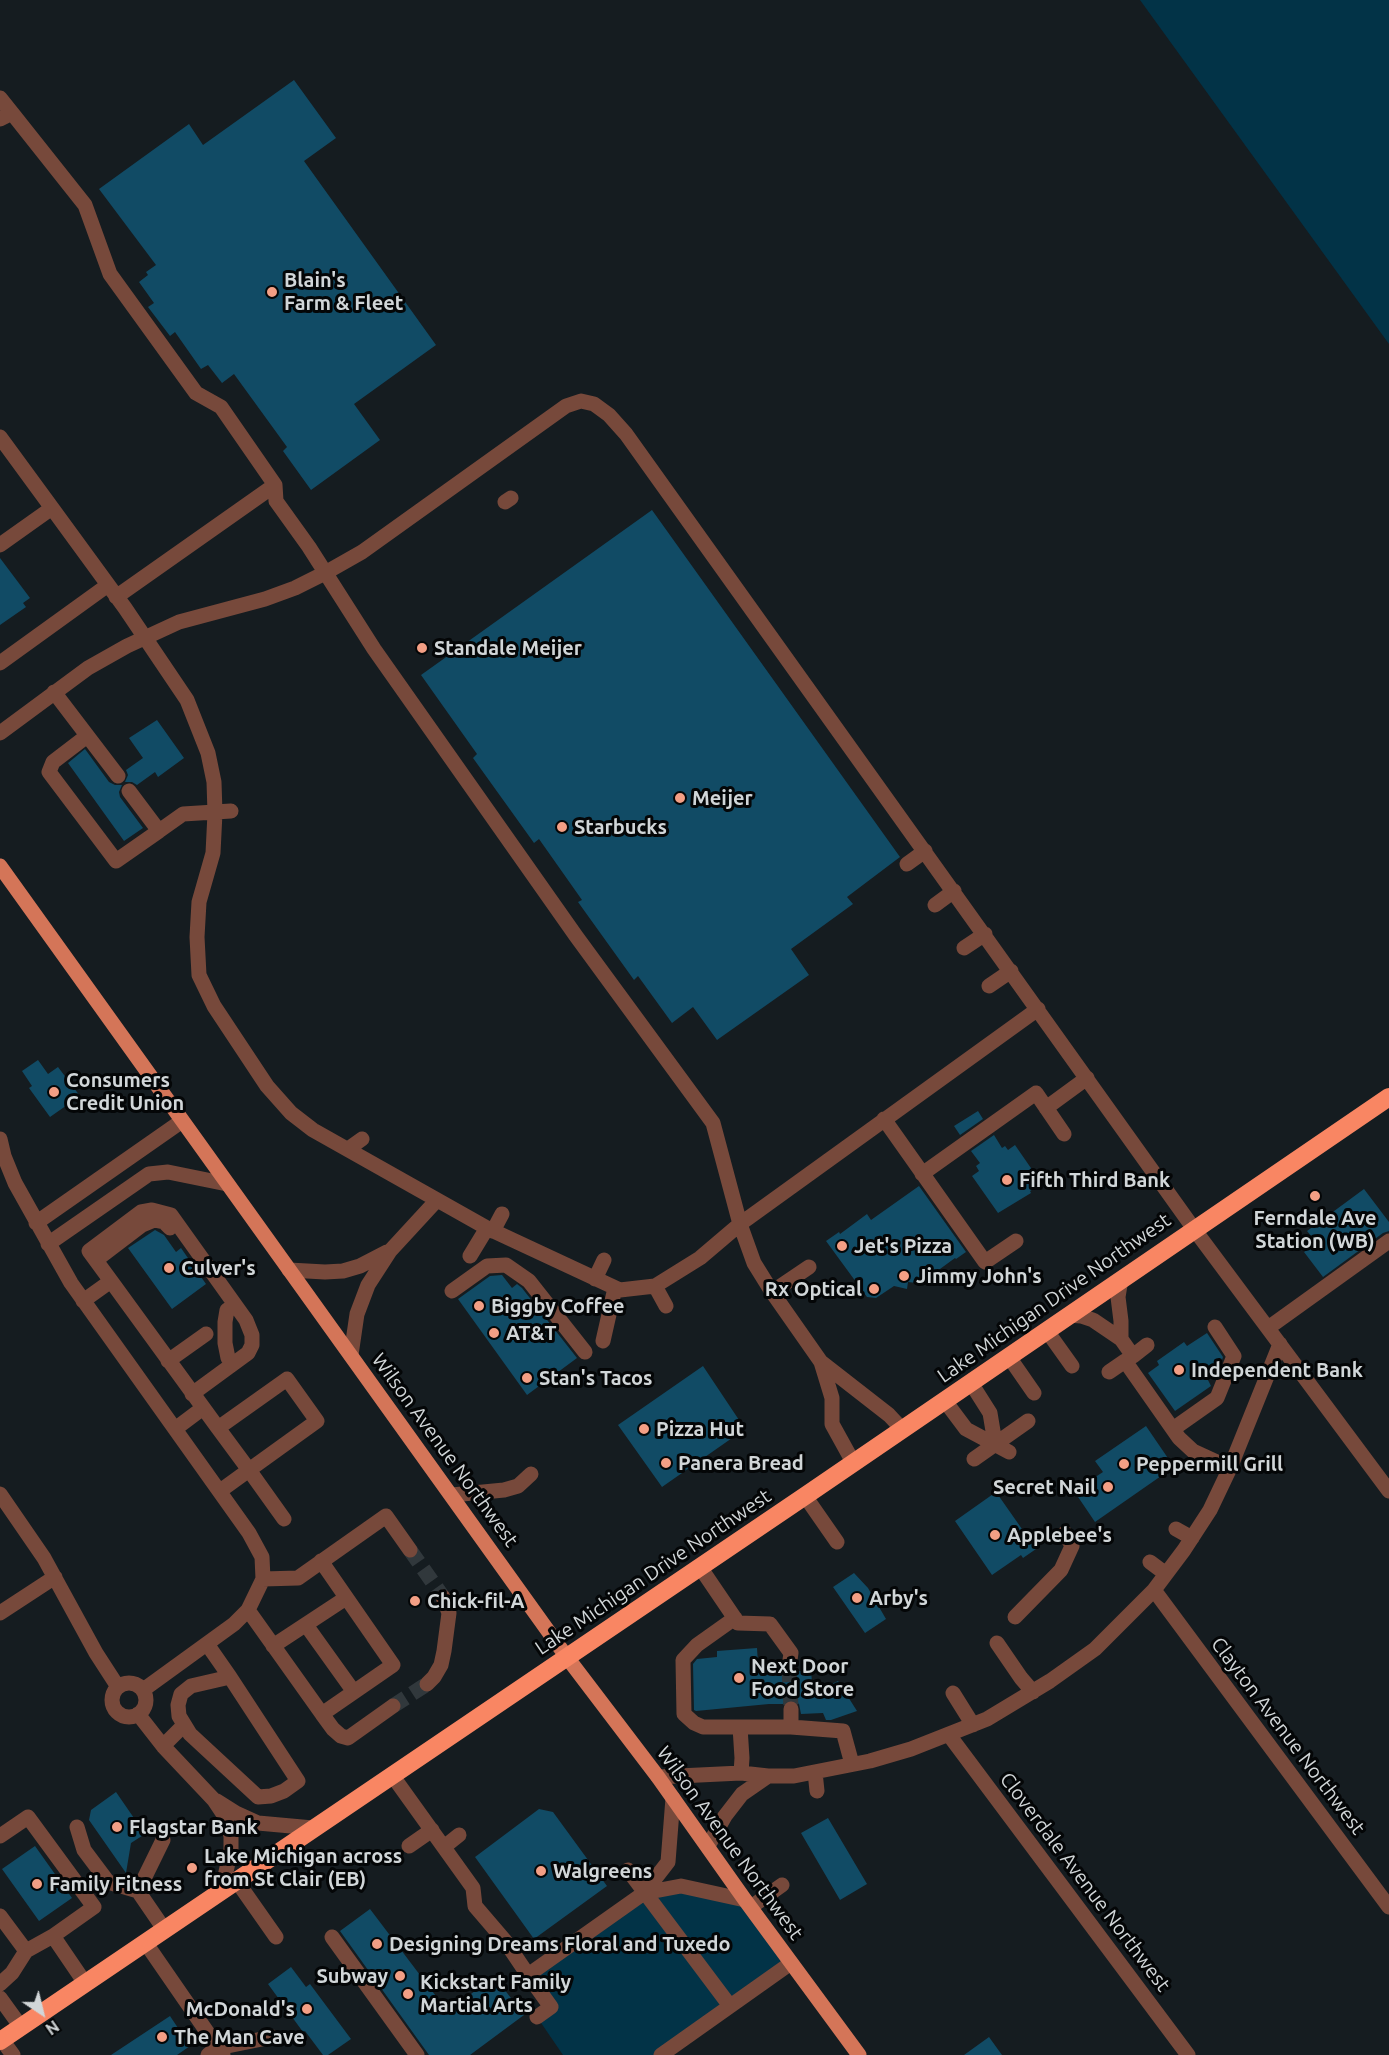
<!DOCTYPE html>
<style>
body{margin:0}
#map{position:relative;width:1389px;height:2055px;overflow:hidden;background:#151c20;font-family:Ubuntu,sans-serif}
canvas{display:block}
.north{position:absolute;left:12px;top:1983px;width:60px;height:60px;-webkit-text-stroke:4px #040607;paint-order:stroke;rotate:145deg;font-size:16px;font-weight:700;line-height:24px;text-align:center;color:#d1d6d8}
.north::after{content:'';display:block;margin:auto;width:21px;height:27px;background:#d1d6d8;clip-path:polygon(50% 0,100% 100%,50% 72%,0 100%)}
</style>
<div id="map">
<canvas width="1389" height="2055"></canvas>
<div class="north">N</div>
</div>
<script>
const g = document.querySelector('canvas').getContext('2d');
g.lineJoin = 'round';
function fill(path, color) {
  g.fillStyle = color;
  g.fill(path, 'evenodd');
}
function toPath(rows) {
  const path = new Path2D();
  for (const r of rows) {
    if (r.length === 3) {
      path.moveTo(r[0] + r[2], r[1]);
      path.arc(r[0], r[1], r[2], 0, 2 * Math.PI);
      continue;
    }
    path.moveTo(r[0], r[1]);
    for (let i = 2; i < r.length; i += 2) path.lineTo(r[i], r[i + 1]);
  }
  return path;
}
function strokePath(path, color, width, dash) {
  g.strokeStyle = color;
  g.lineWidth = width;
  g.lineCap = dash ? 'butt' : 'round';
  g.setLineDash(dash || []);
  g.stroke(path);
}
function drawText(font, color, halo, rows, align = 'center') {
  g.font = font + ' Ubuntu,sans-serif';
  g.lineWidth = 6;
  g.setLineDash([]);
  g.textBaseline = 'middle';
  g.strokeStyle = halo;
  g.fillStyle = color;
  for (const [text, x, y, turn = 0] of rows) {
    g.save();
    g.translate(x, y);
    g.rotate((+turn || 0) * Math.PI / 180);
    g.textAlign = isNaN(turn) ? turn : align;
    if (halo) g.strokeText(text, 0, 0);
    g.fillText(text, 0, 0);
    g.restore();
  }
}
fill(toPath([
 [1140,0,1389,0,1389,344],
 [681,1886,745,1900,791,1963,661,2055,563,2055,537,2017,551,2007,528,1975,644,1893]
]), '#023347');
fill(toPath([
 [294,80,336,138,304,161,436,345,354,404,380,440,311,490,283,451,287,447,234,374,222,383,208,365,201,369,175,332,170,336,148,307,154,303,139,282,148,275,146,272,156,265,99,189,189,124,203,145],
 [652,510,900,857,847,897,853,904,791,949,809,975,717,1040,693,1007,672,1023,638,976,634,980,578,902,582,900,539,839,534,843,473,758,477,754,421,675],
 [0,558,30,598,23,603,26,607,0,625],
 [157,720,184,758,158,777,155,772,137,785,132,782,125,782,128,775,126,770,143,758,129,738],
 [85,749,109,782,115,785,122,785,119,792,120,797,143,828,124,841,68,763],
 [38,1060,48,1074,58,1067,80,1096,50,1117,29,1088,32,1086,22,1071],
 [978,1111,983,1119,960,1135,954,1126],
 [994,1135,1002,1148,1005,1146,1008,1150,1015,1145,1042,1184,1030,1191,1031,1193,998,1213,972,1176,979,1171,976,1166,980,1163,971,1151],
 [919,1186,966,1252,956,1259,955,1258,925,1280,925,1284,908,1282,907,1289,894,1286,876,1298,867,1297,826,1241,839,1232,840,1234,867,1214,871,1220],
 [1364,1189,1389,1222,1389,1231,1383,1233,1323,1277,1304,1252,1317,1243,1307,1231],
 [155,1230,164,1235,176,1252,181,1248,206,1284,172,1309,128,1248],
 [502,1275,512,1288,517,1284,522,1288,577,1358,527,1395,458,1299,490,1276],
 [1207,1333,1223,1357,1221,1363,1205,1374,1211,1386,1175,1411,1148,1373,1159,1365,1157,1361,1184,1342,1187,1346],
 [703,1366,745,1429,662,1487,618,1425],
 [1146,1426,1174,1467,1095,1522,1074,1491,1103,1472,1095,1461],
 [996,1492,1036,1549,1023,1558,1021,1555,992,1575,955,1521],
 [854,1573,868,1588,886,1619,865,1633,833,1587],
 [757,1648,758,1664,780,1662,780,1671,787,1676,793,1676,797,1671,811,1671,813,1693,838,1681,857,1711,831,1720,826,1720,823,1713,801,1714,799,1704,792,1699,787,1700,783,1704,769,1704,696,1711,694,1710,693,1664,697,1659,717,1657,717,1651],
 [116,1792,145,1834,131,1843,126,1873,89,1820,91,1810],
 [539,1809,553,1812,607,1886,534,1939,475,1857],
 [828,1818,867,1884,840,1900,801,1833],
 [35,1846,72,1898,39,1921,2,1869],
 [370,1909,448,2012,494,1976,524,2015,470,2055,429,2055,340,1931],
 [291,1967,306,1987,310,1984,351,2039,328,2055,323,2055,305,2031,303,2032,268,1984],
 [170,2016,190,2046,177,2055,111,2055],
 [989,2037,1002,2055,964,2055]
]), '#114b65');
strokePath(toPath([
 [410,1550,443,1597],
 [789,1667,791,1709],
 [393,1706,427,1684]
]), '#31383c', 15, [15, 8]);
strokePath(toPath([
 [0,98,12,113],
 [0,119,12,113,85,205,110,274,196,393,221,407,275,485,276,501,309,547,374,649,576,936,713,1123,740,1224,700,1258,655,1286,620,1290,487,1228,313,1130,291,1113,267,1086,214,1006,199,975,197,937,199,902,213,853,215,813,214,782,208,753,187,700,125,608,52,508,0,545],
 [0,437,52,508],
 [505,502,511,498],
 [116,597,275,485],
 [0,663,108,585],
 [54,692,118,776],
 [0,733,88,668,127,646,179,622,265,599,295,588,325,573,362,552,566,406,581,401,594,404,609,415,626,434,1194,1229,1389,1491],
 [87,736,53,762,49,772,116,861,159,831],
 [129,791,159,831,183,814,231,811],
 [907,864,925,851],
 [935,905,954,891],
 [964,948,985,934],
 [989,986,1011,971],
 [1046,1108,1087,1078],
 [884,1119,985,1262,1016,1241],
 [0,1139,4,1156,15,1183,71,1283,249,1533,262,1557,263,1579,248,1610,234,1624,143,1690],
 [348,1149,362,1139],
 [922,1174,1036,1093,1064,1134],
 [36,1223,182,1121],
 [493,1231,502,1214],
 [48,1244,149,1174,168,1172,227,1184],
 [470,1256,487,1228],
 [96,1260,142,1225,154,1220,164,1222,170,1228],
 [289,1270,325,1272,343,1271,360,1266,387,1252],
 [595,1279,604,1260],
 [111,1281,89,1251,141,1212,152,1210,171,1215,246,1320,252,1335,252,1345,248,1353,192,1394],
 [655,1286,666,1306],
 [452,1291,487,1266,506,1265,529,1281,585,1352],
 [772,1292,809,1267],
 [83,1301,111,1281,218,1428],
 [227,1310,225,1322,225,1343,228,1358],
 [1068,1315,1081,1316,1093,1320,1121,1339,1133,1356,1125,1361,1179,1438,1193,1451,1230,1468],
 [1268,1328,1389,1241],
 [1047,1331,1072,1366],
 [1121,1339,1121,1321,1118,1297,1121,1279],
 [603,1341,615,1288],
 [351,1355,357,1314,368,1285,390,1251,437,1200],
 [1133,1356,1147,1345],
 [1009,1357,1034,1393],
 [168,1361,206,1334],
 [821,1362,832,1398,832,1424,853,1462],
 [1109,1372,1125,1361],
 [971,1383,990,1413,995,1443],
 [945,1401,966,1429,1009,1452],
 [175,1429,203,1408],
 [1173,1429,1217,1398,1234,1356,1215,1327],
 [903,1430,889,1415,821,1362,772,1292,754,1263,740,1224,1038,1009],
 [974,1459,1028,1421],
 [220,1491,249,1470,317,1421,287,1379,218,1428,249,1470,284,1519],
 [0,1494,44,1558,96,1653,118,1687],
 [452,1495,504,1490,518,1486,531,1474],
 [805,1496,837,1542],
 [1176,1529,1192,1538],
 [1150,1562,1166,1574],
 [700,1567,738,1623,770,1624,791,1653,789,1667],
 [263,1579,298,1578,386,1516,410,1550],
 [1154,1590,1389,1907],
 [248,1610,322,1714,393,1665,321,1561],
 [0,1613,55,1577],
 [1015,1617,1061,1570,1072,1546,1065,1533],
 [735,1618,697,1645,683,1660,684,1714,694,1723,703,1727,791,1727],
 [306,1625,354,1692],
 [997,1643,1021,1678,1033,1692],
 [207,1644,230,1677,298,1781,284,1791,271,1796,258,1797,190,1734,179,1716,178,1705,181,1694,191,1686,230,1677],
 [273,1646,346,1598],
 [129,1700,17],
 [427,1684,434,1677,441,1665,444,1651,449,1613,443,1597],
 [953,1693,973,1725],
 [791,1709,791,1727,843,1731,852,1764],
 [138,1714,163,1746,214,1800,224,1815,231,1836,231,1849,222,1890],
 [322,1714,333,1729,341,1736,348,1738,393,1706],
 [740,1727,742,1758,741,1773],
 [949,1735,1188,2055],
 [163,1746,184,1725],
 [815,1772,817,1791],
 [392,1775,473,1888,475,1906,505,1941,528,1975,644,1893],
 [658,1777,741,1773,768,1776,794,1776,870,1761,911,1749,987,1719,1050,1681,1095,1649,1154,1590,1184,1550,1210,1510,1230,1468,1280,1344],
 [673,1798,668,1862,644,1893,681,1886,745,1900],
 [217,1801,236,1813,258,1823,313,1828],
 [77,1827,84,1850,108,1882,138,1891],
 [0,1836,28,1817,94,1907,53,1936,85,1983],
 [163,1840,138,1891,164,1929],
 [409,1846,432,1830],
 [708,1846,725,1816,742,1794,768,1776],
 [444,1847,459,1835],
 [628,1870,730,2006],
 [236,1880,276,1937],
 [751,1907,782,1885],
 [0,1916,26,1951,12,1973,0,1984],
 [332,1937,417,2055],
 [145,1942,223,2055],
 [26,1951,53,1936],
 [528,1975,551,2007,537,2017],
 [0,1998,21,2027],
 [2,2040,13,2055],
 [208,2055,217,2048,272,2037],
 [661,2055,791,1963]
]), '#77493b', 15);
strokePath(toPath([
 [0,866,566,1656,658,1777,745,1900,859,2055]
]), '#d47558', 15);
strokePath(toPath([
 [0,2041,805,1496,1389,1097]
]), '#f98663', 18);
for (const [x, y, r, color] of [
 [272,292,6,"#f39f85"],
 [422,648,6,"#f39f85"],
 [680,798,6,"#f39f85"],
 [562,827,6,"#f39f85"],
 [54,1092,6,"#f39f85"],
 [1007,1180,6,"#f39f85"],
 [1315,1196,6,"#f39f85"],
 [842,1246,6,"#f39f85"],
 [169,1268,6,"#f39f85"],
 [904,1276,6,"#f39f85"],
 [874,1289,6,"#f39f85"],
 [479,1306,6,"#f39f85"],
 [494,1333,6,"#f39f85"],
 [1179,1370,6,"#f39f85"],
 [527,1378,6,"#f39f85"],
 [644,1429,6,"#f39f85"],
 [666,1463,6,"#f39f85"],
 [1124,1464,6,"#f39f85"],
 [1108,1487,6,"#f39f85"],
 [995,1535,6,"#f39f85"],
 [857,1598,6,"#f39f85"],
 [415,1601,6,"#f39f85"],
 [739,1678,6,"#f39f85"],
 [117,1827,6,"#f39f85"],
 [192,1868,6,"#f39f85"],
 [541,1871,6,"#f39f85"],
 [37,1884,6,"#f39f85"],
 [377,1944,6,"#f39f85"],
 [400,1976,6,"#f39f85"],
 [408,1994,6,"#f39f85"],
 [307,2009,6,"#f39f85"],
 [162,2037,6,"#f39f85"]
]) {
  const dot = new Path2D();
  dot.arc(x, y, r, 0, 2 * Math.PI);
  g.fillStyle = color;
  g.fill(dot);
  strokePath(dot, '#040607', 2);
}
drawText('bold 20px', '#d1d6d8', '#040607', [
 ["Blain's",284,280],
 ["Farm & Fleet",284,303],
 ["Standale Meijer",434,648],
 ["Meijer",692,798],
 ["Starbucks",574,827],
 ["Consumers",66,1080],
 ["Credit Union",66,1103],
 ["Fifth Third Bank",1019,1180],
 ["Ferndale Ave",1315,1218,"center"],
 ["Station (WB)",1315,1241,"center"],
 ["Jet's Pizza",854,1246],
 ["Culver's",181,1268],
 ["Jimmy John's",916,1276],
 ["Rx Optical",862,1289,"right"],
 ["Biggby Coffee",491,1306],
 ["AT&T",506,1333],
 ["Independent Bank",1191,1370],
 ["Stan's Tacos",539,1378],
 ["Pizza Hut",656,1429],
 ["Panera Bread",678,1463],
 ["Peppermill Grill",1136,1464],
 ["Secret Nail",1096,1487,"right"],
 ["Applebee's",1007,1535],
 ["Arby's",869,1598],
 ["Chick-fil-A",427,1601],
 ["Next Door",751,1666],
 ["Food Store",751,1689],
 ["Flagstar Bank",129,1827],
 ["Lake Michigan across",204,1856],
 ["from St Clair (EB)",204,1879],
 ["Walgreens",553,1871],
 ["Family Fitness",49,1884],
 ["Designing Dreams Floral and Tuxedo",389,1944],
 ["Subway",388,1976,"right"],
 ["Kickstart Family",420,1982],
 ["Martial Arts",420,2005],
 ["McDonald's",295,2009,"right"],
 ["The Man Cave",174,2037]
], 'left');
drawText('20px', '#d1d6d8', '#040607', [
 ["Lake Michigan Drive Northwest",1054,1298,-35],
 ["Wilson Avenue Northwest",445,1450,54],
 ["Lake Michigan Drive Northwest",653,1572,-34],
 ["Clayton Avenue Northwest",1288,1736,53],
 ["Wilson Avenue Northwest",730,1843,54],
 ["Cloverdale Avenue Northwest",1085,1882,53]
]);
</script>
